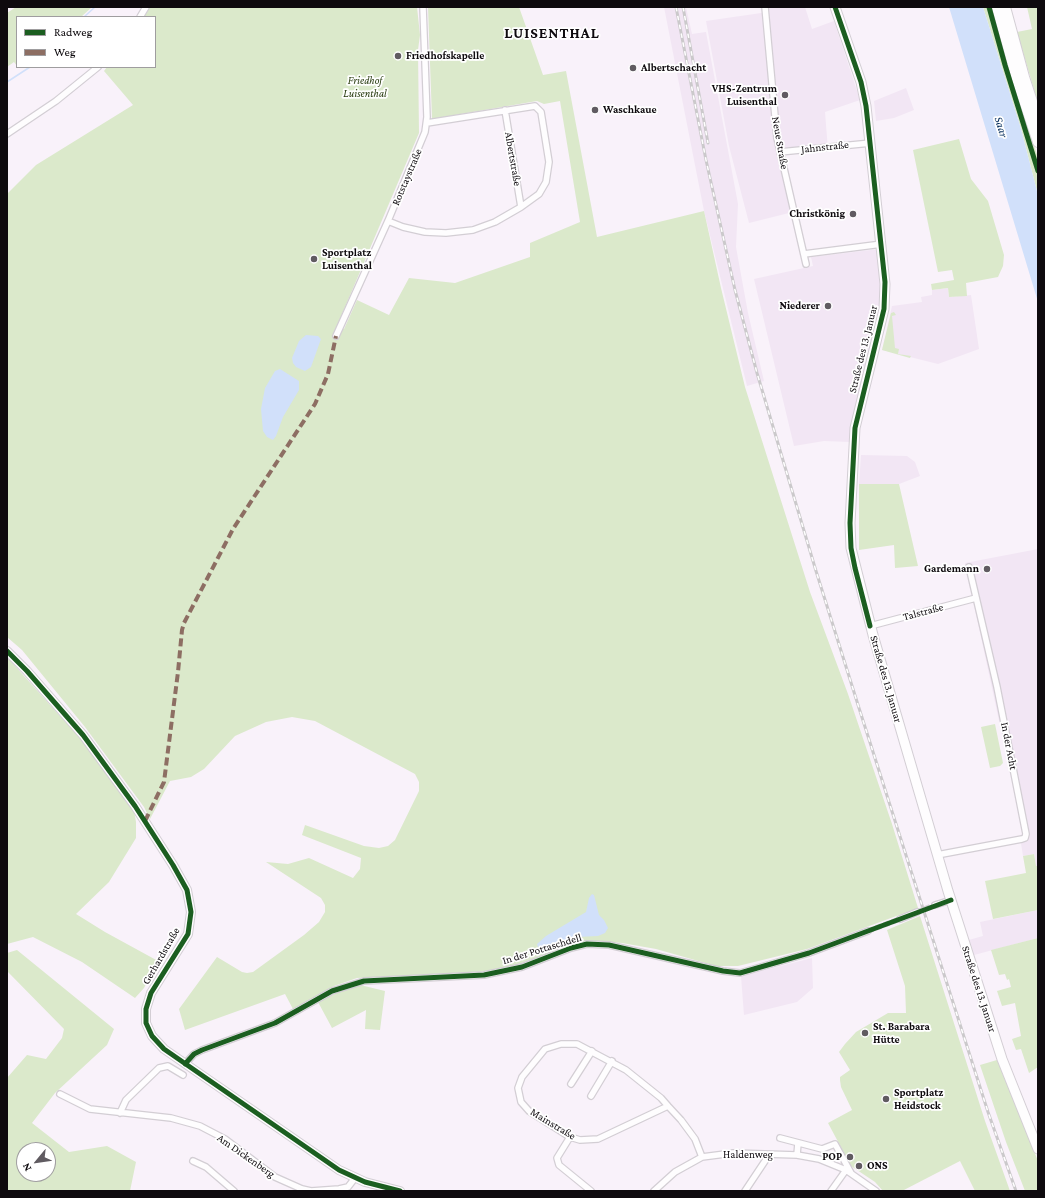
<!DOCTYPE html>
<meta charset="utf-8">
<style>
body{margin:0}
#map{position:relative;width:1045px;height:1198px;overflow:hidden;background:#f9f2fa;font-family:"Crimson Pro",serif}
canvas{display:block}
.frame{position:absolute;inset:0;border:8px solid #0e0a0e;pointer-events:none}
.legend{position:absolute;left:16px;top:16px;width:140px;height:52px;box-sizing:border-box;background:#fff;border:1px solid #9f9d9f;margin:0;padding:5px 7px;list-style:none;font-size:12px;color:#0e0a0e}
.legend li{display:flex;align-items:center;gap:8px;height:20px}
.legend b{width:20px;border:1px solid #9f9d9f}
.north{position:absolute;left:16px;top:1142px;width:40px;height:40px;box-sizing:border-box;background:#fff;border:1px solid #9f9d9f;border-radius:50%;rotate:241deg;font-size:11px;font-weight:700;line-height:16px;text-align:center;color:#0e0a0e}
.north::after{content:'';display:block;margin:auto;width:14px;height:18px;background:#605b61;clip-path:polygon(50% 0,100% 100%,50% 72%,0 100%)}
</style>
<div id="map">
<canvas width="1045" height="1198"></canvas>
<div class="frame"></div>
<ul class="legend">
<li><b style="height:5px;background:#1b5e20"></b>Radweg</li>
<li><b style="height:5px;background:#8d6e63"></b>Weg</li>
</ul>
<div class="north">N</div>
</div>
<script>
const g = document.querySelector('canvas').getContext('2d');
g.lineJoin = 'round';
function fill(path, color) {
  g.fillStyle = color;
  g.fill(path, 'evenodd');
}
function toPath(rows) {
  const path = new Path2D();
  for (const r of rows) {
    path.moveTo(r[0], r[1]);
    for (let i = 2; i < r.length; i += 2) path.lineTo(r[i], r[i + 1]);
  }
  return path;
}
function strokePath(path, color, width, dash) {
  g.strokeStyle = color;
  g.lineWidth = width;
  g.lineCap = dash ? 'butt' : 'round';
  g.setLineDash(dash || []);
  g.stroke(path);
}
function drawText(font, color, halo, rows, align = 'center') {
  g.font = font + ' "Crimson Pro",serif';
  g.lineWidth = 3.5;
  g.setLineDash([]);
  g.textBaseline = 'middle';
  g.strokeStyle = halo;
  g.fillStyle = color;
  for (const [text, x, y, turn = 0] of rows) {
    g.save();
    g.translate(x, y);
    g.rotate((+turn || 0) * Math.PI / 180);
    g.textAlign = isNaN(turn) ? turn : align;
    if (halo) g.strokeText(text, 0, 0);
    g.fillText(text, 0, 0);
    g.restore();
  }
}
fill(toPath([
 [664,7,686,7,692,34,706,32,738,204,736,247,748,313,764,381,747,386,704,211],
 [768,7,805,7,812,29,834,21,860,100,825,112,828,150,785,155,797,211,749,223,729,146,706,21,768,12],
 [906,88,914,110,894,118,876,121,874,101],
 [879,249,882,286,881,307,850,442,824,441,794,446,754,279,813,266,811,257],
 [948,288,949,297,971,295,979,349,938,364,882,350,892,306,922,302,921,297,932,295,932,290],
 [861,455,907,456,915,462,920,476,899,484,859,484],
 [1038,549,1038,866,1036,866,1034,854,1023,856,1020,837,1023,832,965,563],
 [1038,910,1038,938,974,955,969,940,983,936,980,922],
 [812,958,813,988,797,1002,744,1015,741,976]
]), '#f2e6f4');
fill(toPath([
 [16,7,92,7,81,17,17,17,17,66,14,62,7,67,7,13],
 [150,7,417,7,420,35,418,50,419,133,337,326,344,329,357,300,389,315,409,278,455,283,530,257,530,243,580,222,560,101,544,104,537,101,432,119,428,7,519,7,543,75,566,71,597,237,704,211,721,288,745,387,810,592,848,694,892,824,918,908,807,949,738,966,716,966,656,949,622,943,601,941,580,942,513,966,490,971,357,978,334,986,293,1009,285,994,185,1030,179,1009,217,957,242,972,247,973,253,972,304,935,319,922,325,912,325,905,321,898,266,862,288,864,309,858,353,878,360,869,361,858,302,835,305,825,364,846,379,848,388,846,395,840,419,791,419,782,415,774,315,721,292,717,266,722,235,736,204,769,191,777,170,781,150,819,144,807,85,727,22,650,7,637,7,194,36,165,133,105,104,71,107,67,155,67,155,17,144,17],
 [983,7,992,7,1005,63,1038,157,1038,195,1021,129],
 [1027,7,1038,7,1038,103,1017,32,1032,29],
 [959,139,971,179,988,201,1004,255,1003,266,998,277,966,283,967,296,949,297,948,288,932,290,931,284,954,280,952,270,938,272,913,150],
 [894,312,896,315,892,316,895,348,899,349,898,354,911,356,910,358,882,350,891,313],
 [859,484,899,484,918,566,895,568,894,545,859,550],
 [7,657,78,736,134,810,136,822,136,838,109,882,76,914,105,932,158,961,144,988,135,998,82,962,33,937,7,944],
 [995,724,1003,763,1000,766,990,768,981,727],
 [1034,854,1036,866,1038,866,1038,910,993,919,985,881,1026,873,1023,856],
 [920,916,985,1121,1010,1191,975,1191,960,1161,902,1191,883,1191,875,1182,851,1166,828,1123,852,1110,841,1087,840,1080,840,1077,850,1070,839,1052,845,1044,856,1032,888,1013,906,1013,905,986,887,930],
 [1038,938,1038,1067,1029,1073,1021,1049,1016,1050,1012,1039,1021,1036,1015,1003,1002,1006,997,991,1011,987,1009,979,1007,980,1005,974,999,975,991,950],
 [17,950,114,1029,107,1045,55,1093,32,1123,69,1152,107,1146,136,1162,130,1191,7,1191,7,1078,27,1055,46,1059,62,1038,64,1029,7,971,7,953],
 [24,1150,48,1150,48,1174,24,1174],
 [356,984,385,991,380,1030,365,1029,366,1010,332,1028,318,1002],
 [997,1060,1038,1161,1038,1191,1025,1191,1006,1142,980,1065]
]), '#dbe9cb');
fill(toPath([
 [949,7,983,7,1021,129,1038,195,1038,302],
 [306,335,318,336,321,339,311,367,305,371,296,367,293,363,292,358,299,341],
 [280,369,299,381,299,390,283,417,276,436,273,440,267,437,263,431,261,409,265,388,275,371],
 [592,894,594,895,599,915,604,920,608,928,605,933,598,936,577,937,543,949,538,947,537,944,546,936,586,912,589,898]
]), '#d1e0fa');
strokePath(toPath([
 [84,17,95,7],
 [7,82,30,67]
]), '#d1e0fa', 1.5);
strokePath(toPath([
 [917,912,935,905],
 [868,931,900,919]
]), '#d6cfd7', 5.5, [5.5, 3]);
const street = toPath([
 [765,7,777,138,806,264],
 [140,17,146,7],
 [505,110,521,207],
 [7,134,56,101,98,67],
 [780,152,871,143],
 [388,221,403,227,425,232,446,233,473,230,495,222,521,207,539,194,546,182,549,162,541,112,535,106,427,123],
 [804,254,882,244],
 [336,336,388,221,425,132,427,117,423,7],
 [870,626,976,598],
 [937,855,1022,839,1025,838,1026,834,997,687,969,567],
 [935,905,951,900],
 [900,919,917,912],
 [185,1064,194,1054,202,1050,275,1023,332,991,364,981,484,975,522,967,571,948,587,944,609,945,723,971,740,973,809,953,868,931],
 [571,1084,592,1051],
 [60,1094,90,1109,171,1118,200,1126,225,1139,275,1177,302,1189,311,1191,339,1189,348,1187,355,1178],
 [591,1096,612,1061],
 [668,1106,598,1139,580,1140,570,1137,529,1111,521,1102,518,1088,522,1077,545,1049,561,1044,577,1044,626,1070,661,1098,668,1106,681,1120,695,1139,702,1157],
 [120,1113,126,1100,159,1068,168,1066,183,1075],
 [570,1137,557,1158,559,1165,591,1191],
 [780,1138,822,1149,835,1144,851,1173],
 [797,1155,798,1143],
 [193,1161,206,1167,234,1191],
 [654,1191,675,1172,702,1157,733,1153,797,1155,819,1159,846,1170,876,1191],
 [745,1191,769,1155],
 [831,1191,846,1170]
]);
const secondary = toPath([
 [7,651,27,671,83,735,135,806,173,865,187,890,191,912,188,934,151,993,146,1009,146,1023,152,1036,164,1049,339,1170,365,1182,400,1191]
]);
const primary = toPath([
 [835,7,861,82,866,106,885,284,884,309,855,428,850,523,851,548,873,635,948,891,1002,1059,1038,1149]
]);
const highway = toPath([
 [997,7,1017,79,1038,142],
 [1005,7,1024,77,1038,120]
]);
strokePath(street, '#d3ced4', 8);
strokePath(secondary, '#d3ced4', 10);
strokePath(primary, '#d3ced4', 11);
strokePath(highway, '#d3ced4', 12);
strokePath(street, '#fefdfe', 5.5);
strokePath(secondary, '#fefdfe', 8);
strokePath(primary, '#fefdfe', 9);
strokePath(highway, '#fefdfe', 10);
const rail = toPath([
 [676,7,706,160,735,290,757,373,816,571,859,708,988,1112,1016,1191],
 [683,7,708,143]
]);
strokePath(rail, '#cbc9cb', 3);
strokePath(rail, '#fff', 1.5, [4.5]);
strokePath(toPath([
 [145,821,164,782,178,672,182,630,184,623,233,529,315,404,328,374,336,336]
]), '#8d6e63', 4, [8, 4]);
strokePath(toPath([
 [835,7,861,82,866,106,885,282,884,309,855,428,850,523,851,548,855,568,870,626],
 [989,7,1005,65,1038,171],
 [7,651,27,671,83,735,135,806,173,865,187,890,191,912,188,934,151,993,146,1009,146,1023,152,1036,164,1049,339,1170,365,1182,400,1191],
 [185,1064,194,1054,202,1050,275,1023,332,991,364,981,484,975,522,967,571,948,587,944,609,945,723,971,740,973,809,953,951,900]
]), '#1b5e20', 5);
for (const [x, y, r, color] of [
 [398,56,4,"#605b61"],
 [633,68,4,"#605b61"],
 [785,95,4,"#605b61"],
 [595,110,4,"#605b61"],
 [853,214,4,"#605b61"],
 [314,259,4,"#605b61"],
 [828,306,4,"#605b61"],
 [987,569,4,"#605b61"],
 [865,1033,4,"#605b61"],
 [886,1099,4,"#605b61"],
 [850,1157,4,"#605b61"],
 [859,1166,4,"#605b61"]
]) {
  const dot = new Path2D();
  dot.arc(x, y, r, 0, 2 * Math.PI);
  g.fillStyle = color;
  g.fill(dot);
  strokePath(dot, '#fff', 1.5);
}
drawText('bold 11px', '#0e0a0e', '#fff', [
 ["Friedhofskapelle",406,56],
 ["Albertschacht",641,68],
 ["VHS-Zentrum",777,89,"right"],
 ["Luisenthal",777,102,"right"],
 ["Waschkaue",603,110],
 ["Christkönig",845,214,"right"],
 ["Sportplatz",322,253],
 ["Luisenthal",322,266],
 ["Niederer",820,306,"right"],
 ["Gardemann",979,569,"right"],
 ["St. Barabara",873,1027],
 ["Hütte",873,1040],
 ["Sportplatz",894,1093],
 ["Heidstock",894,1106],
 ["POP",842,1157,"right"],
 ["ONS",867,1166]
], 'left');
drawText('italic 11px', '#273a0e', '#fff', [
 ["Friedhof",365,81],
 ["Luisenthal",365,94]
]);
drawText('11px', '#0e0a0e', '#fff', [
 ["Neue Straße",780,143,80],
 ["Jahnstraße",825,147,-6],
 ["Albertstraße",513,159,80],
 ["Rotstaystraße",407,177,-67],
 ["Straße des 13. Januar",863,349,-76],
 ["Talstraße",923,612,-15],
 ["Straße des 13. Januar",886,679,74],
 ["In der Acht",1009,746,79],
 ["In der Pottaschdell",542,949,-17],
 ["Gerhardstraße",161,956,-60],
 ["Straße des 13. Januar",979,989,72],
 ["Mainstraße",553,1124,31],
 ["Haldenweg",748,1155],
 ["Am Dickenberg",246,1156,35]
]);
drawText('italic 12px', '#032c5b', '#fff', [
 ["Saar",1001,127,73]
]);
g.letterSpacing = '1px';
drawText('bold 15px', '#0e0a0e', '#fff', [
 ["LUISENTHAL",552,33]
]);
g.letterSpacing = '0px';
</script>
